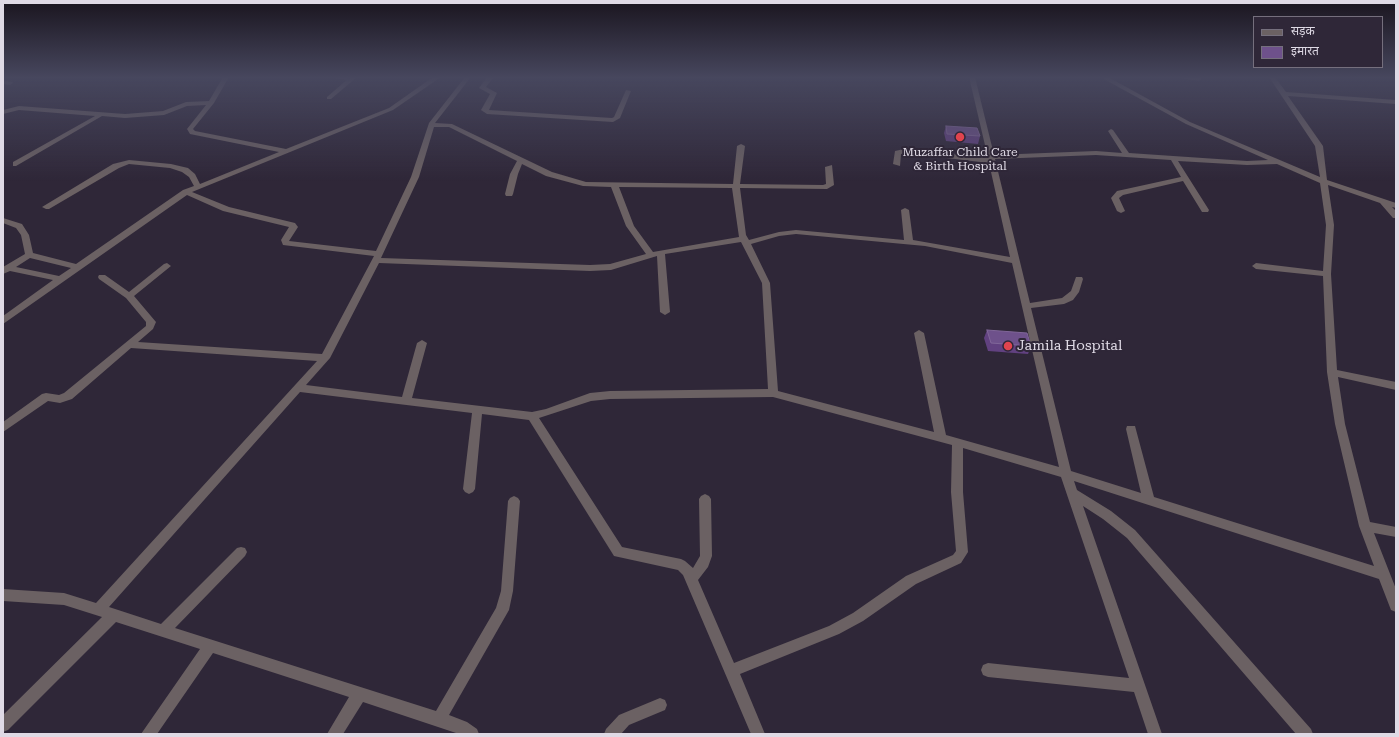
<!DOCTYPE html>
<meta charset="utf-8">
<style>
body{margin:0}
#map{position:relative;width:1399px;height:737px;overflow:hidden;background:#2f2738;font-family:"Roboto Serif","Noto Sans Devanagari",serif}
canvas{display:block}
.frame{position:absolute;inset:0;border:4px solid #dfdae5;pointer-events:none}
.legend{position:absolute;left:1253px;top:16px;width:130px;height:52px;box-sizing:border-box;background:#2f2738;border:1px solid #756f7d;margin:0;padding:5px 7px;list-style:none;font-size:12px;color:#dfdae5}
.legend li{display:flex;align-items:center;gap:8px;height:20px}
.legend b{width:20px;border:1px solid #756f7d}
</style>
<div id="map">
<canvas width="1399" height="737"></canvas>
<div class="frame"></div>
<ul class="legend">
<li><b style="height:5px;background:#6b6163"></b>सड़क</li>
<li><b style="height:11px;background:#6e518b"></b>इमारत</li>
</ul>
</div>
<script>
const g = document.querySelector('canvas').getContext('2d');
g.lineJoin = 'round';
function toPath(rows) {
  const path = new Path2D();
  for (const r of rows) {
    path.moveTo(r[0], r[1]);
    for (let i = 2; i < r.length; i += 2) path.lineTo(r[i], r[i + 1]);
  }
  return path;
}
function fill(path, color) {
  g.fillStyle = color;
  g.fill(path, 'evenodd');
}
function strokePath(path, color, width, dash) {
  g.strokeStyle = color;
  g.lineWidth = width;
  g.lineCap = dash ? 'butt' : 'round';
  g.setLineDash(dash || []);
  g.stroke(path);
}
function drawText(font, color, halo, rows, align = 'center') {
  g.font = font + ' "Roboto Serif",serif';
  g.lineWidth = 4;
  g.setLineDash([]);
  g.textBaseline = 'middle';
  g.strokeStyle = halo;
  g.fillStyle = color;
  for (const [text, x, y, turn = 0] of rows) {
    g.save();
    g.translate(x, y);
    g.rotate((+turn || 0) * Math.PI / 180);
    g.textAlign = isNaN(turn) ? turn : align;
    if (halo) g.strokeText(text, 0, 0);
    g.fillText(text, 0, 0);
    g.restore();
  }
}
fill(toPath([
 [223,77,229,77,214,103,193,129,195,131,286,149,389,108,433,77,441,77,393,110,192,192,229,207,295,223,298,227,289,241,376,251,411,177,429,123,465,77,471,77,435,123,452,124,552,172,586,182,733,184,737,146,741,144,745,146,740,184,823,185,826,184,825,167,832,165,834,185,827,189,740,188,746,235,749,240,779,232,796,230,904,240,901,210,905,208,909,210,913,240,1010,257,989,163,904,153,901,154,900,166,893,164,895,151,904,149,988,158,969,77,975,77,994,155,1096,151,1122,153,1108,131,1111,129,1113,130,1129,153,1247,161,1268,160,1186,124,1100,77,1108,77,1190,122,1320,177,1315,146,1269,77,1275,77,1286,92,1396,100,1396,104,1288,96,1323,146,1327,180,1396,203,1396,208,1392,207,1396,211,1396,218,1393,218,1380,203,1328,185,1334,225,1331,274,1337,370,1396,382,1396,390,1338,377,1345,424,1370,522,1396,527,1396,537,1374,533,1396,589,1396,612,1391,610,1379,579,1074,481,1077,490,1111,511,1135,530,1311,729,1313,734,1296,734,1127,538,1103,519,1083,506,1162,734,1148,734,1134,692,988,677,983,675,981,670,983,665,988,663,1129,678,1061,477,963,448,963,492,968,552,961,563,916,584,863,621,839,634,740,674,765,734,751,734,683,575,678,570,614,556,529,420,482,414,475,489,473,492,469,494,465,492,463,489,472,413,300,392,109,607,161,624,237,548,241,547,245,548,247,552,245,556,175,628,436,711,496,608,501,591,508,501,510,498,514,496,518,498,520,501,513,591,509,610,449,715,467,722,477,729,479,734,459,734,363,702,343,734,327,734,349,697,213,653,157,734,141,734,200,649,116,622,8,730,3,732,3,715,102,617,64,605,3,601,3,589,64,593,96,603,317,361,131,348,72,399,60,403,48,401,3,432,3,422,42,394,46,393,59,395,64,393,146,326,146,322,126,298,99,279,98,277,99,275,105,275,129,292,164,264,167,263,171,266,134,296,156,322,153,329,138,342,322,354,374,256,283,245,281,240,289,227,223,211,187,195,3,324,3,316,53,280,10,271,3,274,3,267,25,254,21,235,16,228,3,223,3,218,22,224,29,235,33,253,76,264,183,190,194,186,189,177,182,172,170,168,129,164,119,168,49,209,46,209,42,207,113,164,129,160,171,164,188,168,195,174,200,184,279,152,190,134,187,129,206,105,187,106,164,115,125,118,102,116,16,166,13,166,13,162,95,116,19,110,3,114,3,110,19,106,125,114,163,111,186,102,209,101,223,77],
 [434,127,449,127,517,161,510,174,505,194,506,196,512,196,513,194,518,174,522,164,546,176,583,186,611,187,626,226,646,254,610,264,590,265,381,258,419,177,434,127],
 [1096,155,1171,160,1181,177,1117,191,1111,198,1117,211,1121,213,1125,211,1119,198,1123,195,1183,181,1202,212,1208,212,1209,210,1178,161,1247,165,1277,164,1320,183,1326,225,1323,271,1256,263,1252,266,1256,269,1323,276,1327,372,1335,424,1359,526,1374,566,1154,497,1135,426,1127,426,1126,429,1141,493,1071,471,1031,308,1064,304,1073,300,1079,292,1083,279,1082,277,1076,277,1071,291,1062,298,1030,303,995,159,1096,155],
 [619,187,732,188,739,237,653,252,634,226,619,187],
 [796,234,925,246,1012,263,1059,467,946,435,924,333,919,330,914,333,934,432,778,391,770,283,751,244,779,236,796,234],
 [741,242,762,283,768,389,610,391,590,393,546,409,532,412,412,398,427,343,422,340,417,343,402,397,306,385,330,358,379,263,590,271,611,270,657,256,660,312,665,315,670,312,665,254,741,242],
 [30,258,71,268,59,276,16,267,30,258],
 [773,397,952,445,951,492,956,551,953,555,906,576,853,613,829,626,734,663,698,580,708,567,712,556,711,499,709,496,705,494,701,496,699,499,700,556,693,568,685,561,681,559,622,547,539,418,591,401,610,399,773,397],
 [350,77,357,77,331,99,327,99,327,97,350,77],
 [487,77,494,77,486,87,497,93,489,110,612,118,614,117,626,90,631,91,620,118,613,122,487,114,481,110,490,94,479,88,487,77],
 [1170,77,1200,77,1202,79,1199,81,1170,77],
 [3,80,12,82,13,83,10,85,3,84,3,80],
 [660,698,665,700,667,705,665,710,629,725,621,734,604,734,606,729,619,715,660,698]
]), '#6b6163');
fill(toPath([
 [321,77,351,77,348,80],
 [946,126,980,136,978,144,946,141,944,133],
 [987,330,1031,346,1028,354,988,351,984,338]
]), '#614180');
fill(toPath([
 [347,77,351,77,348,80]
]), '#472f5e');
const building = toPath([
 [946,126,977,128,980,136,947,134,946,126],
 [987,330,1027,333,1031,346,991,343,987,330]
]);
fill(building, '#6e518b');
strokePath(building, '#806699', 1);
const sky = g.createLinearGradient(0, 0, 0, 181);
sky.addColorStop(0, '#1a151f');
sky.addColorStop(0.43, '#47475e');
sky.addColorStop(1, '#47475e00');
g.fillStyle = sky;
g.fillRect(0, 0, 1399, 181);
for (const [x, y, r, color] of [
 [960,137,5,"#e0444e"],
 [1008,346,5,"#e0444e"]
]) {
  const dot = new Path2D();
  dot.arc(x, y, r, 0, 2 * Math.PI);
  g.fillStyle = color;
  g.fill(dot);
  strokePath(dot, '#2f2738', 1.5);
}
drawText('12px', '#dfdae5', '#2f2738', [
 ["Muzaffar Child Care",960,152],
 ["& Birth Hospital",960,166]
]);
drawText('14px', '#dfdae5', '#2f2738', [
 ["Jamila Hospital",1017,346]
], 'left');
</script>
